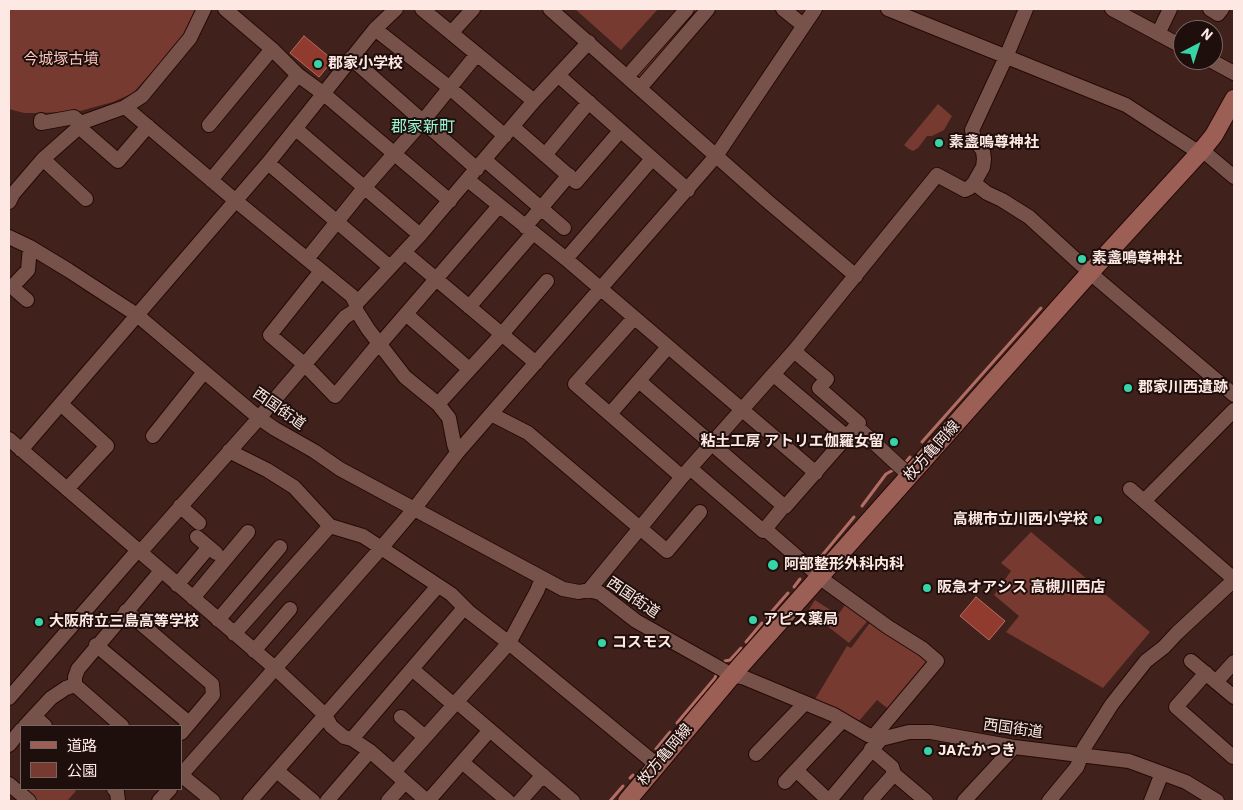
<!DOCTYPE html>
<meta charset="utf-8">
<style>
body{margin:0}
#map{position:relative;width:1243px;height:810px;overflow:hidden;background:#41211c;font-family:"IBM Plex Sans","Noto Sans JP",sans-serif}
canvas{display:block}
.frame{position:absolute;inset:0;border:10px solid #fee8e3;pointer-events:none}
.legend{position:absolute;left:20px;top:725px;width:162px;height:65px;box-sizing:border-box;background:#1e0f0d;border:1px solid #786663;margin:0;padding:6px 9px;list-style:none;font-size:15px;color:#fee8e3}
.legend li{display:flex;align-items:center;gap:10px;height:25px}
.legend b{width:25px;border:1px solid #786663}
.north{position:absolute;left:1173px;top:20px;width:50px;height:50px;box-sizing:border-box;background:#1e0f0d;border:1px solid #786663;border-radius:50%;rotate:40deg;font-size:14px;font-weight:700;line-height:20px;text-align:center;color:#fee8e3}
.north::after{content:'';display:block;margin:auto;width:18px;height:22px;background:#36d4a7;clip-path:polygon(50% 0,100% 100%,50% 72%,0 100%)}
</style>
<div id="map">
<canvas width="1243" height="810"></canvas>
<div class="frame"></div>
<ul class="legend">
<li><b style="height:6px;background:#9b5f55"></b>道路</li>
<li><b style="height:14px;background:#763a31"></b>公園</li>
</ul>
<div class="north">N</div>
</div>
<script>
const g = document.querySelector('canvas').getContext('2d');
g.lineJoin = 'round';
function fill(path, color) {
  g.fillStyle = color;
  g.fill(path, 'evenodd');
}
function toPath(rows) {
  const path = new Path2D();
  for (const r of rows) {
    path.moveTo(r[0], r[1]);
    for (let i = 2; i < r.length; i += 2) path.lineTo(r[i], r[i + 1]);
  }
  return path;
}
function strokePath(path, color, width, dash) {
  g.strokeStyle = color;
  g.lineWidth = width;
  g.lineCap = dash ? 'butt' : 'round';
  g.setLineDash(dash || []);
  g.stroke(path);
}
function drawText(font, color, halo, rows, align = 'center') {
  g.font = font + ' "IBM Plex Sans","Noto Sans JP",sans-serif';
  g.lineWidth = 4;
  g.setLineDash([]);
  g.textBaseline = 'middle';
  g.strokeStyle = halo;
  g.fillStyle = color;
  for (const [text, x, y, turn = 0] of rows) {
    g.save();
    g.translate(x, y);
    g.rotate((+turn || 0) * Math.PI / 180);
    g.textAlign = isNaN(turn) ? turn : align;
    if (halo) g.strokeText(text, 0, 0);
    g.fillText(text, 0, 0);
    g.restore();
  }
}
fill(toPath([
 [9,9,198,9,186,34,179,42,133,93,113,102,80,111,41,113,24,113,9,109],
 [575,9,658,9,621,50],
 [693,9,700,9,640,78,636,74],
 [938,104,952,116,944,130,932,136,927,136,918,148,913,151,909,149,904,145],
 [1031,532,1150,632,1103,688,1006,632,1019,616,994,595,1011,571,1001,563],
 [815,600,838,615,847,602,870,618,849,643,808,611],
 [872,620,933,661,891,711,877,700,859,721,814,701,847,646,851,648],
 [28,789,73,789,76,791,67,801,35,801,25,792]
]), '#763a31');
const water = toPath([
 [304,36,333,60,319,77,290,53,304,36],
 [976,597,1005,621,989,640,960,616,976,597]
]);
fill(water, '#913a2e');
strokePath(water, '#b26e64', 1);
strokePath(toPath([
 [922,442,1041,308],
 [904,464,910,457],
 [862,506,886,474,895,469],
 [815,564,854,517],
 [794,587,800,579],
 [767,617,788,593],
 [746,642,762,623],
 [725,661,730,660,741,648],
 [677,723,715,678,717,672],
 [656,749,670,732],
 [630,778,633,775],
 [610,801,623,786]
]), '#b26e64', 3);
const minor = toPath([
 [225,9,272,49,298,75,324,94,450,201],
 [422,9,534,101],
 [550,9,766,200,856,276],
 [783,9,803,25],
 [888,9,1126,105,1192,148,1202,150,1234,177],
 [1112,9,1183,47],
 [1210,9,1218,14,1222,9],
 [375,29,450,88,505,136],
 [452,32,473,9],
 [1158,34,1170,9],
 [351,58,477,169],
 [1210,60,1234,73],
 [633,70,687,9],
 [559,76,688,190],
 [640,88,708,9],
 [125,107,142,96,190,38,204,9],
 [41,120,41,123,74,117,82,124],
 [209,125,272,49],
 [79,127,118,161,148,126],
 [513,127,576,182,620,131],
 [296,129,420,235],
 [545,155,589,102],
 [43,159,86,199],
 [485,160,564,228],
 [268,163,390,267],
 [211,180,298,75],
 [468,180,566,259,816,473],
 [974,183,987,193,1002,200,1029,217,1096,278,1234,395],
 [9,202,13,194,43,159,86,121,125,107,236,201,352,296,356,304,356,310,368,329,405,377,438,404,449,418,454,444,457,453],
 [525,227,569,175],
 [9,237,30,247,68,270,137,315,259,418,275,429,314,451,340,469,563,589,579,592,589,590,600,593,636,621,732,675,745,678,834,715,868,735,881,739,909,732,931,732,1014,747,1129,761,1186,782,1217,801],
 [404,252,536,363],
 [307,259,364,188,423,121,477,54],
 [566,259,652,159],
 [321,271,270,335,305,365,335,396,379,343],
 [27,300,12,287,28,270,30,247],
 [356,304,420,235,534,101,589,42],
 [469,307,533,233],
 [406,314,469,369],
 [634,318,575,384,682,477],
 [380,344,499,206],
 [794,351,827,379,819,388,859,423,856,426],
 [774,375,847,437],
 [639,381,785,507,856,426,910,476],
 [61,404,107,446,67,489],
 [438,404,502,334,547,281],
 [491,414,528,433,667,551,700,512],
 [610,414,668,347],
 [153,436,204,372],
 [9,439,276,669,325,715,331,726,344,737,352,739,370,751,427,801],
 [21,450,268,163,375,29,396,9],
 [229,451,267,470,294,487,330,526,363,536,451,594,469,612,509,643,657,765],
 [690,468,763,531,765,529,826,582,888,627,923,649,937,661,874,736],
 [1130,489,1234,579],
 [1144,501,1234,410],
 [180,506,199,523],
 [765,529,784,506],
 [197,537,216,553],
 [177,585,209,547],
 [589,590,682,477,794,351,937,175,965,190,969,188,974,183,983,167,984,159,983,151,974,138,972,130,1006,57,1026,9],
 [193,598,248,532],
 [126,611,212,684,213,695,181,733],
 [218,620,280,547],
 [234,634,330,526],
 [96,645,189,723],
 [254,651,290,609],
 [1191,661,1234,697],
 [412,669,454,705],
 [1206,673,1176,707,1233,757,1234,756],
 [1216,682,1234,662],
 [75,685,122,726],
 [9,698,138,550,143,549,259,418,345,317,356,310],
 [457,702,573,801],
 [34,716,45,726],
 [401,717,425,737],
 [25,726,51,698,66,688,75,685,75,677,78,669,161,571],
 [352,739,464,608],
 [9,745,21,730],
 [871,749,892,767,894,774,926,801],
 [756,754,805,703],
 [462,762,508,801],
 [796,770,829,801],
 [277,771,313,801],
 [394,772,509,643,537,591,542,578],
 [181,775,382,547,415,508,457,453,716,156,815,9],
 [181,775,213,801],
 [785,782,843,720],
 [9,784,29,801],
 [114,789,117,792,118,801],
 [159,801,170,789],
 [250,801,438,586],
 [327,801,370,751],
 [388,801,405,782],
 [428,801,490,730],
 [520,801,543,775],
 [829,801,881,739],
 [870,801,894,774],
 [964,801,1014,747],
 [1049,801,1077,767,1084,748,1112,704,1146,661,1164,647,1177,633,1234,580],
 [1151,801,1162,773]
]);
const major = toPath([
 [627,801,741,665,1095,267,1202,150,1214,135,1234,99]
]);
strokePath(minor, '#260906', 16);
strokePath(major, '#260906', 20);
strokePath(minor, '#76524b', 14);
strokePath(major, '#9b5f55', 18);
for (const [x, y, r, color] of [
 [318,64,5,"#36d4a7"],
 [939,143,5,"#36d4a7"],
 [1082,259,5,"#36d4a7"],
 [1128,388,5,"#36d4a7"],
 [894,442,5,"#36d4a7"],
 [1098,520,5,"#36d4a7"],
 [773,565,6,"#36d4a7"],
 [927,588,5,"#36d4a7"],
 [753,620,5,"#36d4a7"],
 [39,622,5,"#36d4a7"],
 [602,643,5,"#36d4a7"],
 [928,751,5,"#36d4a7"]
]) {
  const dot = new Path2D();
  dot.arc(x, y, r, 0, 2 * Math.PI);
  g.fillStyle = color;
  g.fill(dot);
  strokePath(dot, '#1e0f0d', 2);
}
drawText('15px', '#fbc7be', '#1e0f0d', [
 ["今城塚古墳",61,60]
]);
drawText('bold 15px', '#fee8e3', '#1e0f0d', [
 ["郡家小学校",328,64],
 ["素盞嗚尊神社",949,143],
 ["素盞鳴尊神社",1092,259],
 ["郡家川西遺跡",1138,388],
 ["粘土工房 アトリエ伽羅女留",884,442,"right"],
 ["高槻市立川西小学校",1088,520,"right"],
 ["阿部整形外科内科",784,565],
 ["阪急オアシス 高槻川西店",937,588],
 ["アピス薬局",763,620],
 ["大阪府立三島高等学校",49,622],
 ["コスモス",612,643],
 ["JAたかつき",938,751]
], 'left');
drawText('15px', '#fee8e3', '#1e0f0d', [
 ["西国街道",279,409,35],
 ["枚方亀岡線",932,451,-48],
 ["西国街道",633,598,34],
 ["西国街道",1013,729,8],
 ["枚方亀岡線",665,755,-50]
]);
drawText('16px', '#9af6d4', '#1e0f0d', [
 ["郡家新町",423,127]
]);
</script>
